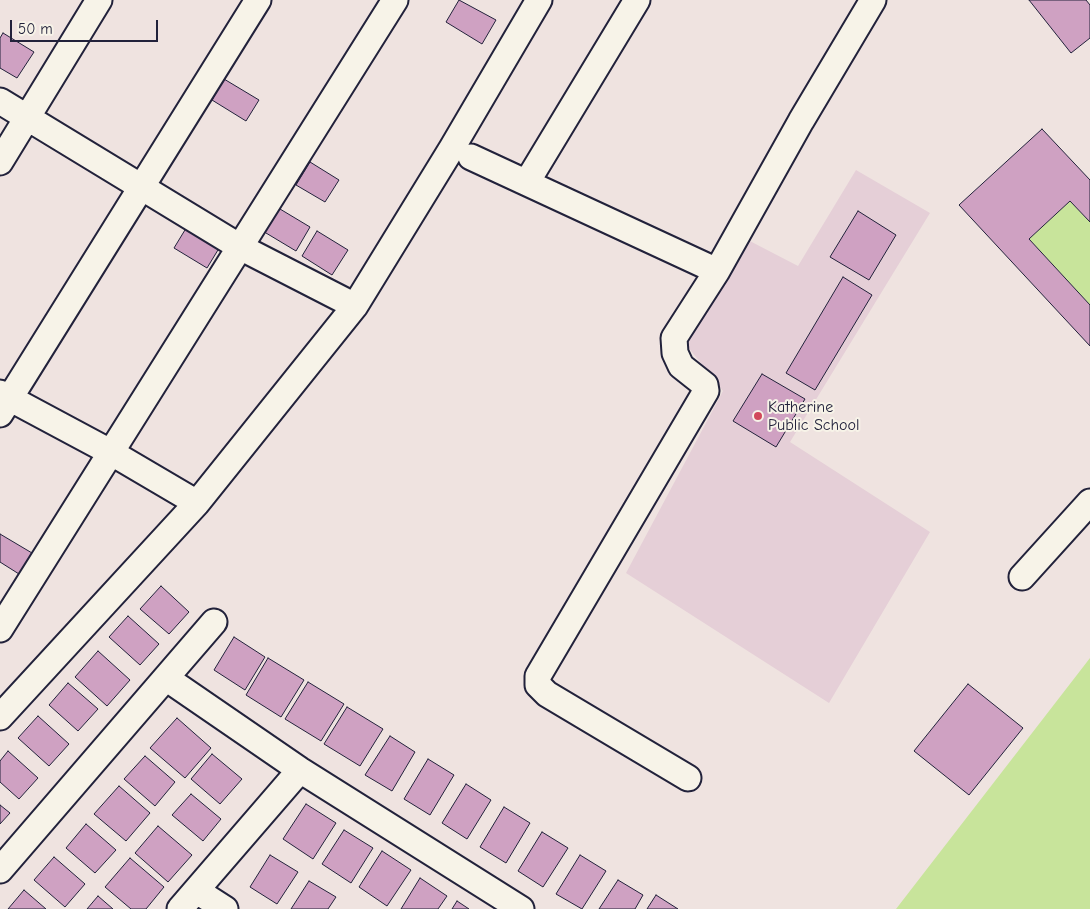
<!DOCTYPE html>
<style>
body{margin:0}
#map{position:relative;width:1090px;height:909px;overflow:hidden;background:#efe3e0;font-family:"Comic Neue",sans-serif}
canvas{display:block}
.scale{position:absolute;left:10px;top:20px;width:148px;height:22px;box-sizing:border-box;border:2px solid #22223b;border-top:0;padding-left:6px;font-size:15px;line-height:18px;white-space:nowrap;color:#22223b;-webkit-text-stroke:4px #f7f3e8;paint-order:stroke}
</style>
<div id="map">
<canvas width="1090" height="909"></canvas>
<div class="scale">50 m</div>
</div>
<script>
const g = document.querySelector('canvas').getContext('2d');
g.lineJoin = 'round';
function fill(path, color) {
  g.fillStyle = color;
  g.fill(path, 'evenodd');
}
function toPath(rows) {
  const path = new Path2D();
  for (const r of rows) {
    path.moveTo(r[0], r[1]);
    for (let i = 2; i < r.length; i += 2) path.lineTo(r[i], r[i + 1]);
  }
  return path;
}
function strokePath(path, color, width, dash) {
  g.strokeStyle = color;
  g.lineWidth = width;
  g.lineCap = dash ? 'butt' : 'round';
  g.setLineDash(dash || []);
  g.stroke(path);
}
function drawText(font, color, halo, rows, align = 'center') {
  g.font = font + ' "Comic Neue",sans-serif';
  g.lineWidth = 4;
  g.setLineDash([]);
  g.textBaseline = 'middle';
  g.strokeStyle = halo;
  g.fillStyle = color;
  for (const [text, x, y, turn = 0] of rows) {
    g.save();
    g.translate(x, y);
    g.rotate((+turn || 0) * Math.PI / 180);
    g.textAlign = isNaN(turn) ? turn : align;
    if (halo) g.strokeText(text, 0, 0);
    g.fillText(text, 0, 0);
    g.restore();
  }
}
fill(toPath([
 [856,170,930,213,790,442,930,532,829,703,626,573,723,391,684,342,744,238,798,266]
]), '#e5cfd7');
fill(toPath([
 [1070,201,1090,222,1090,305,1029,239],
 [1090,658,1090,909,896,909]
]), '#c8e49b');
const building = toPath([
 [459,0,496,20,482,44,446,22,459,0],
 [1029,0,1086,0,1090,5,1090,38,1071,53,1029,0],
 [3,33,34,52,17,78,0,68,0,38,3,33],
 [224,79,259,100,246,121,212,100,224,79],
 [1042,129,1090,180,1090,222,1070,201,1029,239,1090,305,1090,346,959,205,1042,129],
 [310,162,339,180,325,202,296,185,310,162],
 [275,206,310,227,296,251,261,230,275,206],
 [858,211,896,235,869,280,830,257,858,211],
 [188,225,221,245,207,268,174,248,188,225],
 [317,231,348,250,332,275,302,256,317,231],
 [843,277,872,295,815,390,786,373,843,277],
 [762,374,805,399,776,447,733,421,762,374],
 [0,534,32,553,19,574,0,562,0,534],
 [161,586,189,612,169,634,140,609,161,586],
 [128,616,159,644,140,665,109,637,128,616],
 [234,637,265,657,245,690,214,670,234,637],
 [98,651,130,680,107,706,75,677,98,651],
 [268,658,304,680,281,717,246,695,268,658],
 [308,682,344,704,321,741,285,719,308,682],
 [68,683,98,709,78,731,49,705,68,683],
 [968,684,1023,728,969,795,914,751,968,684],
 [347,707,383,729,360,766,324,744,347,707],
 [38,716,69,744,49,766,18,738,38,716],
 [177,718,211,748,185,778,150,748,177,718],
 [390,736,415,752,392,791,365,775,390,736],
 [8,751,38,778,19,799,0,782,0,761,8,751],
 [212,754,242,779,220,804,191,779,212,754],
 [145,756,175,782,155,806,124,779,145,756],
 [428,759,454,775,430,815,404,799,428,759],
 [466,784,491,800,467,839,442,823,466,784],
 [119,786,150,813,126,841,94,814,119,786],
 [191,794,221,819,203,841,172,815,191,794],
 [306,804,336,823,313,859,283,839,306,804],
 [0,805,10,813,0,824,0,805],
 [504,807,530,823,506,863,480,847,504,807],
 [86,824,116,850,95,873,66,848,86,824],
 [158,826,192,855,168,882,135,853,158,826],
 [344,830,373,848,351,883,322,864,344,830],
 [542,832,568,848,543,887,518,871,542,832],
 [382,851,411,870,387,906,359,887,382,851],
 [270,855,298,872,277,904,250,887,270,855],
 [580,855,606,871,582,909,556,894,580,855],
 [54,857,85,884,65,907,34,880,54,857],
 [130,858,164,887,146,909,131,909,105,887,130,858],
 [420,878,447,896,438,909,401,909,420,878],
 [618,880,643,895,635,909,599,909,618,880],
 [309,881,336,897,328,909,291,909,309,881],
 [24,890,46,909,8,909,24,890],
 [656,895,678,909,647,909,656,895],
 [98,896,113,909,87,909,98,896],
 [457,901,469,909,452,909,457,901]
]);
fill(building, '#cfa1c2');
strokePath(building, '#22223b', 1);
const minor = toPath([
 [0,101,240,247,355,306],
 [471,157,717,271],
 [0,162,99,0],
 [527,182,637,0],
 [0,393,112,453,197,503],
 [0,414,258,0],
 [1022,577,1090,502],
 [0,629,395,0],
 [166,678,300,770,521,909],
 [0,717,197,503,355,306,452,148,539,0],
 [688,778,547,694,538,685,538,676,706,391,705,385,681,366,675,353,674,338,717,271,801,121,873,0],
 [0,870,214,622],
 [197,891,225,909],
 [180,909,300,770]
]);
strokePath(minor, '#22223b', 29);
strokePath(minor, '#f7f3e8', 25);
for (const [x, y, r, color] of [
 [758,416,5,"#d1495b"]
]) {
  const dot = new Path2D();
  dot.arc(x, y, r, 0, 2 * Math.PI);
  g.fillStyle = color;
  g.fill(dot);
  strokePath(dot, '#f7f3e8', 2);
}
drawText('16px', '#22223b', '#f7f3e8', [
 ["Katherine",768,407],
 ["Public School",768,425]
], 'left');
</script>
